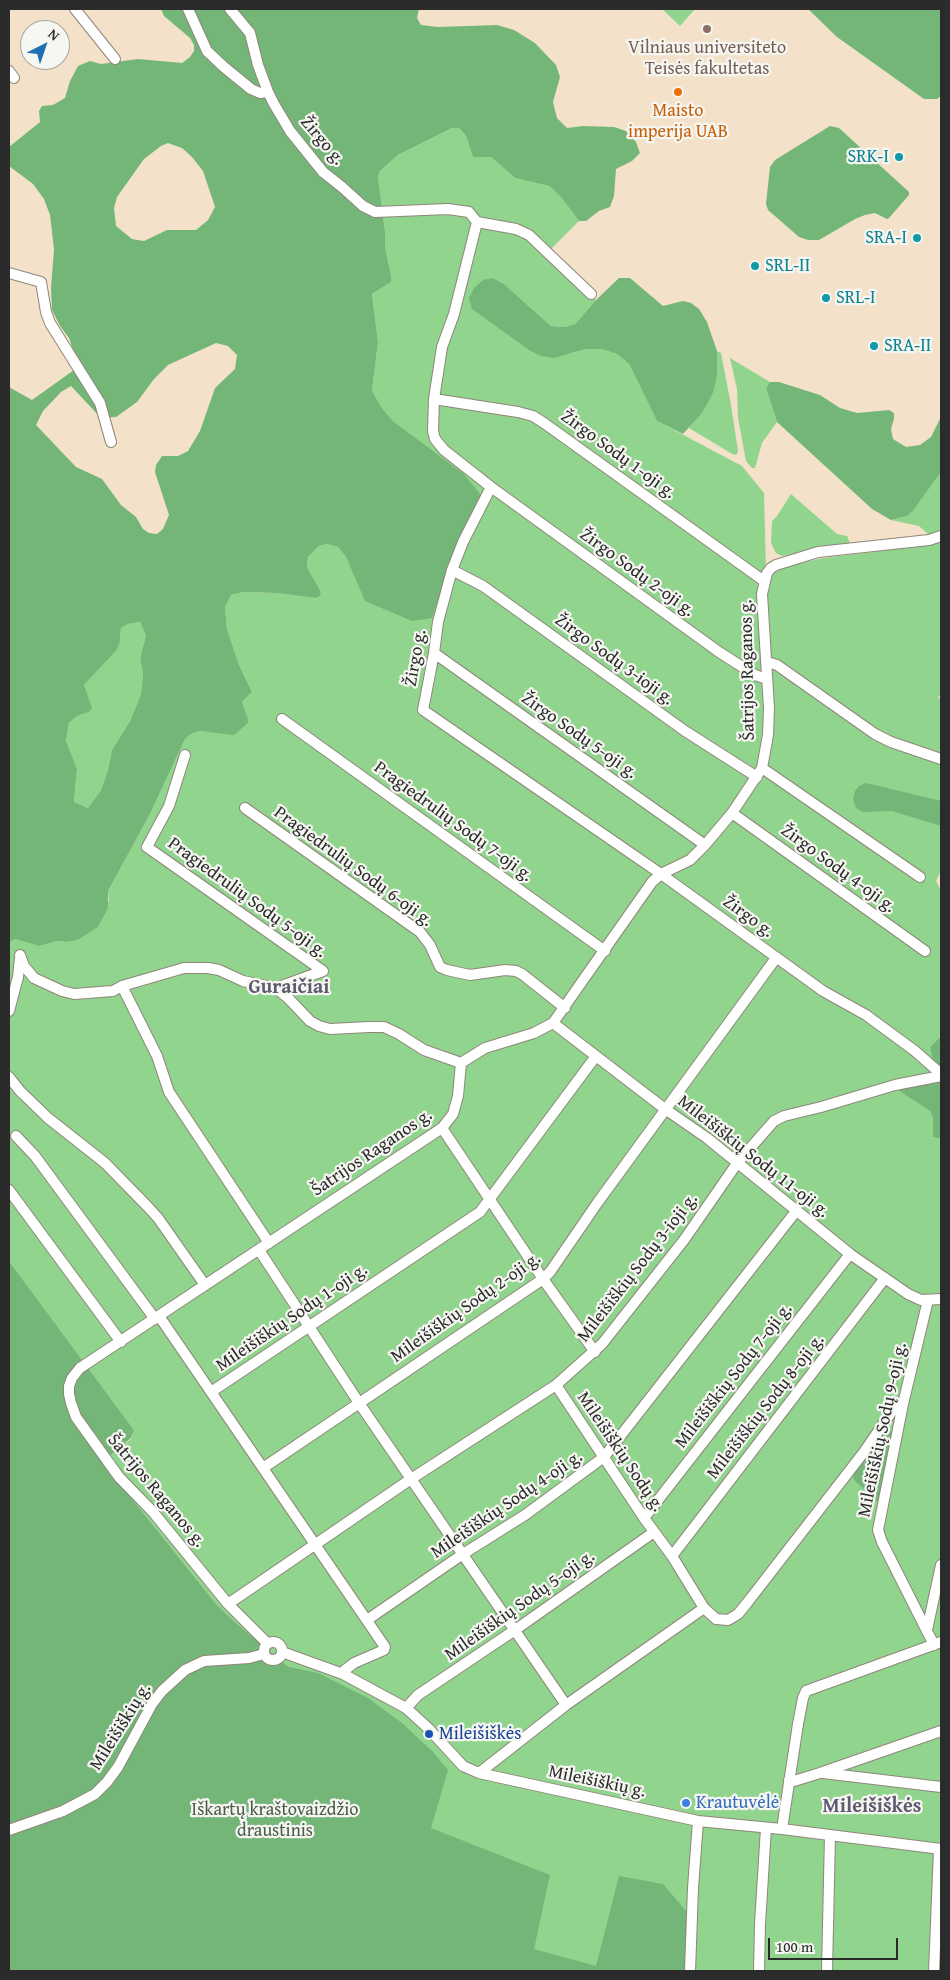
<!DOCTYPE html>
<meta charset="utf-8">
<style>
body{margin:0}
#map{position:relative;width:950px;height:1980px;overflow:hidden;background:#f3e2c9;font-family:"Gentium Book Plus",serif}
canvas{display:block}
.frame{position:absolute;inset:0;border:10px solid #2b2b2b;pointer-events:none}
.north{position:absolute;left:20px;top:20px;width:50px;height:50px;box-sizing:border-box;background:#f6f6f2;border:1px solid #a5a5a2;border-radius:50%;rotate:41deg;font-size:14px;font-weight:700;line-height:20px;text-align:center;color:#2b2b2b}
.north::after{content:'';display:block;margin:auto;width:18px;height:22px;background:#1f6fb2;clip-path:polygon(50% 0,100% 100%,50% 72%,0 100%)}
.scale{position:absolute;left:768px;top:1938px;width:130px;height:22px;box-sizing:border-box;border:2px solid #2b2b2b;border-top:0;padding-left:6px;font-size:15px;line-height:18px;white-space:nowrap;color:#2b2b2b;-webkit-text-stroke:4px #f6f6f2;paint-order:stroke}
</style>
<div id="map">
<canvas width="950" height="1980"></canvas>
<div class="frame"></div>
<div class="north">N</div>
<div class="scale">100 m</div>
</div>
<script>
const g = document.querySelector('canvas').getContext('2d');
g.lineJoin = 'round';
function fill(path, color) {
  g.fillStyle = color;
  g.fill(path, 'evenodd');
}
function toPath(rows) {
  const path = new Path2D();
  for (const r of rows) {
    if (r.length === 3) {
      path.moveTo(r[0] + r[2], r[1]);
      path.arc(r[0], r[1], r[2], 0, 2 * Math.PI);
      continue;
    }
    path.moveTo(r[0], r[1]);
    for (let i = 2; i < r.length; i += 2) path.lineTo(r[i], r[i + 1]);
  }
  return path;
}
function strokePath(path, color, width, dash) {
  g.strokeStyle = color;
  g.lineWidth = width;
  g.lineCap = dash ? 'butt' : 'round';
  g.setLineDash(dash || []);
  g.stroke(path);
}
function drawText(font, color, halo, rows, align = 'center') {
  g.font = font + ' "Gentium Book Plus",serif';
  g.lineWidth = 4.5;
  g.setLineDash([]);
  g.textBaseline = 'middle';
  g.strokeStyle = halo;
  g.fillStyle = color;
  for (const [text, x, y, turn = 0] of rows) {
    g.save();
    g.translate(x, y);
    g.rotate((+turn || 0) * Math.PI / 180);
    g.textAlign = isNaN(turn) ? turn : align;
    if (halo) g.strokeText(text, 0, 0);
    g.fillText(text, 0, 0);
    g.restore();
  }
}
fill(toPath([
 [662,9,695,9,680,26],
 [452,128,459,128,466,136,473,157,491,157,515,178,549,186,560,196,579,221,546,254,596,300,575,324,565,327,551,326,504,284,493,278,569,354,586,349,601,349,617,354,629,364,657,421,742,466,764,493,766,571,773,573,780,568,823,558,881,551,941,540,941,693,938,698,941,699,941,870,936,881,941,890,941,1036,930,1047,941,1079,899,1090,930,1111,933,1118,933,1137,941,1139,941,1971,9,1971,288,1666,236,1623,216,1604,133,1500,104,1461,131,1439,134,1430,9,1261,9,943,15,939,39,946,58,941,67,942,78,940,98,927,109,900,108,891,150,814,185,739,191,734,200,731,211,732,249,723,242,702,252,692,239,665,227,629,225,607,231,595,243,592,276,593,316,598,320,596,321,592,307,567,308,557,319,546,327,544,338,547,346,557,356,577,463,473,393,421,382,408,372,391,378,342,372,294,391,282,391,275,385,247,385,231,378,177,380,171,398,155],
 [717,351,721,353,731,405,738,451,737,454,734,455,689,428,709,401,717,375],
 [730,358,770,382,766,388,777,422,762,443,755,468,752,468,746,461,738,418,737,389],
 [941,472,941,531,929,535,919,526,891,520,907,516,913,511],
 [791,494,837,534,847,536,850,543,812,548,789,555,782,556,776,553,771,543,772,521,777,516],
 [140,622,146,635,140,659,143,673,141,694,130,721,112,750,108,770,101,790,88,808,74,802,77,769,66,742,69,723,77,716,89,712,84,685,117,650,120,642,121,628,128,624]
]), '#90d48d');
fill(toPath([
 [161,9,419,9,417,18,421,25,438,27,497,25,514,30,535,43,556,65,560,77,553,102,557,118,567,128,583,126,614,127,626,131,636,142,640,153,632,161,616,169,614,196,610,207,599,211,586,221,579,221,560,196,549,186,515,178,491,157,473,157,466,136,459,128,452,128,398,155,380,171,378,177,385,231,385,247,391,275,391,282,372,294,378,342,372,391,382,408,393,421,463,473,481,495,481,500,453,555,432,618,412,621,365,601,346,557,338,547,327,544,319,546,308,557,307,567,321,592,320,596,316,598,276,593,243,592,231,595,225,607,227,629,239,665,252,692,242,702,249,722,234,735,200,731,191,734,185,739,150,814,108,891,108,908,98,927,78,940,67,942,58,941,39,946,15,939,9,943,9,387,32,400,74,370,74,352,69,338,60,326,52,310,51,288,54,249,50,215,44,199,33,184,9,166,9,147,40,122,39,111,42,106,53,105,65,98,70,81,78,66,90,61,101,64,138,59,182,63,190,57,194,51,194,45,190,38,164,16],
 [168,143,182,148,192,157,203,171,215,207,208,220,196,230,167,230,144,241,132,239,116,226,114,208,117,197,144,159,161,146],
 [216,343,228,346,237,355,235,369,215,388,200,431,188,451,178,456,162,456,156,465,155,472,169,515,163,529,157,534,149,533,143,529,136,517,121,505,102,479,76,467,36,425,43,411,61,392,71,386,101,418,116,417,137,402,154,379,168,365],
 [140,622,146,635,140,659,143,673,141,694,130,721,112,750,108,770,101,790,88,808,74,802,77,769,66,741,69,723,77,716,89,712,92,708,84,685,117,650,120,642,121,628,128,624],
 [808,9,941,9,941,96,937,99,924,99,837,37],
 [830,126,839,128,909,192,909,195,889,218,887,219,875,213,865,215,855,219,819,240,808,240,799,237,768,210,766,204,770,167,775,160],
 [493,278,504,284,551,326,565,327,575,324,596,300,619,278,630,278,663,306,683,301,691,303,699,309,707,322,717,351,717,375,714,390,709,401,701,414,683,434,657,421,629,364,617,354,601,349,586,349,554,358,541,356,529,350,472,309,469,298,474,288,483,280],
 [770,382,779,382,820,395,840,408,857,413,889,410,894,413,894,419,891,429,893,439,906,447,920,445,931,437,941,417,941,472,913,511,907,516,891,520,872,509,777,422,766,388],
 [866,783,941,801,941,826,892,811,863,812,856,808,853,799,855,791,859,786],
 [941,1036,941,1068,933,1061,930,1047],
 [941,1079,941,1139,933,1137,933,1118,930,1111,898,1090],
 [9,1261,134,1430,131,1438,104,1461,133,1500,216,1604,236,1623,289,1667,318,1673,368,1698,402,1723,433,1752,448,1770,431,1828,550,1875,534,1949,596,1966,619,1876,663,1884,687,1912,685,1971,9,1971],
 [887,1430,893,1432,880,1504,854,1480,853,1475,854,1471,883,1432]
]), '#74b678');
const minor = toPath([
 [75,9,115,59],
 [188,9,207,51,224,67,251,89,260,93,268,92],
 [230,9,250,33,258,65,268,92,274,104,290,131,323,172,342,187,363,206,375,212,448,209,469,212,477,222,454,314,442,347,434,399,433,431,435,439,444,450,491,487,463,542,452,570,438,622,434,653,423,710,661,874,823,991,866,1015,915,1051,941,1074],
 [9,71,14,78],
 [477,222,516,229,529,235,591,294],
 [9,273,41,282,46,312,50,323,100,403,111,442],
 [434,399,518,412,533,416,544,423,764,581],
 [491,487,719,652,755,675,767,679],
 [452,570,483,586,685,731,757,777],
 [434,653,705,845],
 [767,662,777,665,875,734,891,742,941,759],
 [282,719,605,951],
 [185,755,169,806,147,847,323,971,276,988],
 [762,768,920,877],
 [245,808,420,932,430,945,440,967,447,970,470,975,505,970,516,971,522,974,565,1008],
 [732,813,925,951],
 [20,955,24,966,34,978,62,991,74,994,113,991,122,986,184,968,208,968,219,970,243,981,276,988,289,999,310,1021,319,1026,330,1029,369,1027,384,1027,399,1034,424,1050,461,1063],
 [122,986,157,1056,169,1092,269,1243],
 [9,1011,18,977,20,958],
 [553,1023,665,1109,707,1138,850,1254,908,1294,921,1300,941,1299],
 [9,1077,20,1091,48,1118,105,1163,148,1207,158,1218,205,1285],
 [442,1128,543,1279,595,1352],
 [16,1136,35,1156,155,1319],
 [9,1190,121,1342],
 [259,1250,359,1403,566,1705,479,1773],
 [928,1300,903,1404,878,1530,882,1542,934,1645],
 [159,1316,211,1392],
 [556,1385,602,1344,684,1240,738,1162,774,1121,784,1116,821,1107,895,1085,941,1076],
 [263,1468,543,1279,550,1272,598,1202,776,958],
 [644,1518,850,1254],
 [672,1556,885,1278],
 [228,1604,411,1479,556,1385,644,1518,672,1556,704,1608,716,1619,728,1620,738,1614,747,1603,864,1452,895,1407,901,1403,903,1404],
 [367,1620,463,1554,525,1515,604,1457,797,1210],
 [927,1630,941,1565],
 [273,1651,9],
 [267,1643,228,1604,153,1512,119,1477,76,1417,71,1403,69,1394,69,1386,72,1378,80,1368,442,1128,453,1114,458,1096,461,1063,485,1048,534,1033,553,1023,652,882,661,874,690,860,705,845,732,813,762,768,768,735,769,708,762,594,767,573,771,568,776,565,818,552,929,540,941,536],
 [282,1652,343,1674,406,1708,428,1728,463,1766,479,1773,698,1821,782,1829,941,1849],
 [343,1674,345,1670,354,1663,384,1650,385,1647,211,1392,480,1212,596,1056],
 [566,1705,704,1608],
 [406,1708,418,1695,515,1630,654,1532],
 [823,1773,941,1787],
 [789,1780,794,1781,820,1773,941,1731],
 [782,1829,798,1724,803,1698,806,1691,941,1642],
 [9,1830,63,1811,95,1794,107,1782,118,1767,152,1704,162,1691,185,1670,204,1661,249,1658,264,1654],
 [690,1971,693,1888,698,1821],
 [759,1971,760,1924,766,1828],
 [827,1971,830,1835],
 [934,1971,939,1849]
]);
strokePath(minor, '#8f867a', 12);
strokePath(minor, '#fff', 10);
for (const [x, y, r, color] of [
 [707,29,5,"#8d6e63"],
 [678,92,5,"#e8710a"],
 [899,157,5,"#0f9aa8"],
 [917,238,5,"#0f9aa8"],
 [755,266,5,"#0f9aa8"],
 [826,298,5,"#0f9aa8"],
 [874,346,5,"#0f9aa8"],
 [429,1734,5,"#1a4fb4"],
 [686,1803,5,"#3f7fe0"]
]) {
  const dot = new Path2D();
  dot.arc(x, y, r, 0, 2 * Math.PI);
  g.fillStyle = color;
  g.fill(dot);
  strokePath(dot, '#f6f6f2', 2);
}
drawText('18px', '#785e54', '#f6f6f2', [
 ["Vilniaus universiteto",707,48],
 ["Teisės fakultetas",707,69]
]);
drawText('18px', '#c56008', '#f6f6f2', [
 ["Maisto",678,111],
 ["imperija UAB",678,132]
]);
drawText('18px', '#2b2b2b', '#f6f6f2', [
 ["Žirgo g.",322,141,50],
 ["Žirgo Sodų 1-oji g.",618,455,36],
 ["Žirgo Sodų 2-oji g.",637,573,36],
 ["Žirgo g.",416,658,-80],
 ["Žirgo Sodų 3-ioji g.",614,660,36],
 ["Šatrijos Raganos g.",748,670,-91],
 ["Žirgo Sodų 5-oji g.",579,736,35],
 ["Pragiedrulių Sodų 7-oji g.",453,822,36],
 ["Pragiedrulių Sodų 6-oji g.",353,867,36],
 ["Žirgo Sodų 4-oji g.",838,869,36],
 ["Pragiedrulių Sodų 5-oji g.",247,898,36],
 ["Žirgo g.",748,917,36],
 ["Šatrijos Raganos g.",372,1153,-34],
 ["Mileišiškių Sodų 11-oji g.",753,1157,38],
 ["Mileišiškių Sodų 3-ioji g.",638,1268,-52],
 ["Mileišiškių Sodų 2-oji g.",466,1308,-35],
 ["Mileišiškių Sodų 1-oji g.",292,1318,-34],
 ["Mileišiškių Sodų 7-oji g.",734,1376,-52],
 ["Mileišiškių Sodų 8-oji g.",766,1407,-52],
 ["Mileišiškių Sodų 9-oji g.",883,1430,-78],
 ["Mileišiškių Sodų g.",620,1452,56],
 ["Šatrijos Raganos g.",156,1491,50],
 ["Mileišiškių Sodų 4-oji g.",507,1505,-34],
 ["Mileišiškių Sodų 5-oji g.",520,1606,-35],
 ["Mileišiškių g.",121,1727,-58],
 ["Mileišiškių g.",597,1782,12]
]);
drawText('18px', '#0d838f', '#f6f6f2', [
 ["SRK-I",889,157,"right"],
 ["SRA-I",907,238,"right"],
 ["SRL-II",765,266],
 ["SRL-I",836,298],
 ["SRA-II",884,346]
], 'left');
drawText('18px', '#164399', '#f6f6f2', [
 ["Mileišiškės",439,1734]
], 'left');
drawText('18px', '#366cbe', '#f6f6f2', [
 ["Krautuvėlė",696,1803]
], 'left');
drawText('18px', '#495e48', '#f6f6f2', [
 ["Iškartų kraštovaizdžio",275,1810],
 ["draustinis",275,1831]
]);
drawText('bold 20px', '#605970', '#f6f6f2', [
 ["Guraičiai",289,988],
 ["Mileišiškės",872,1807]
]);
</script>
